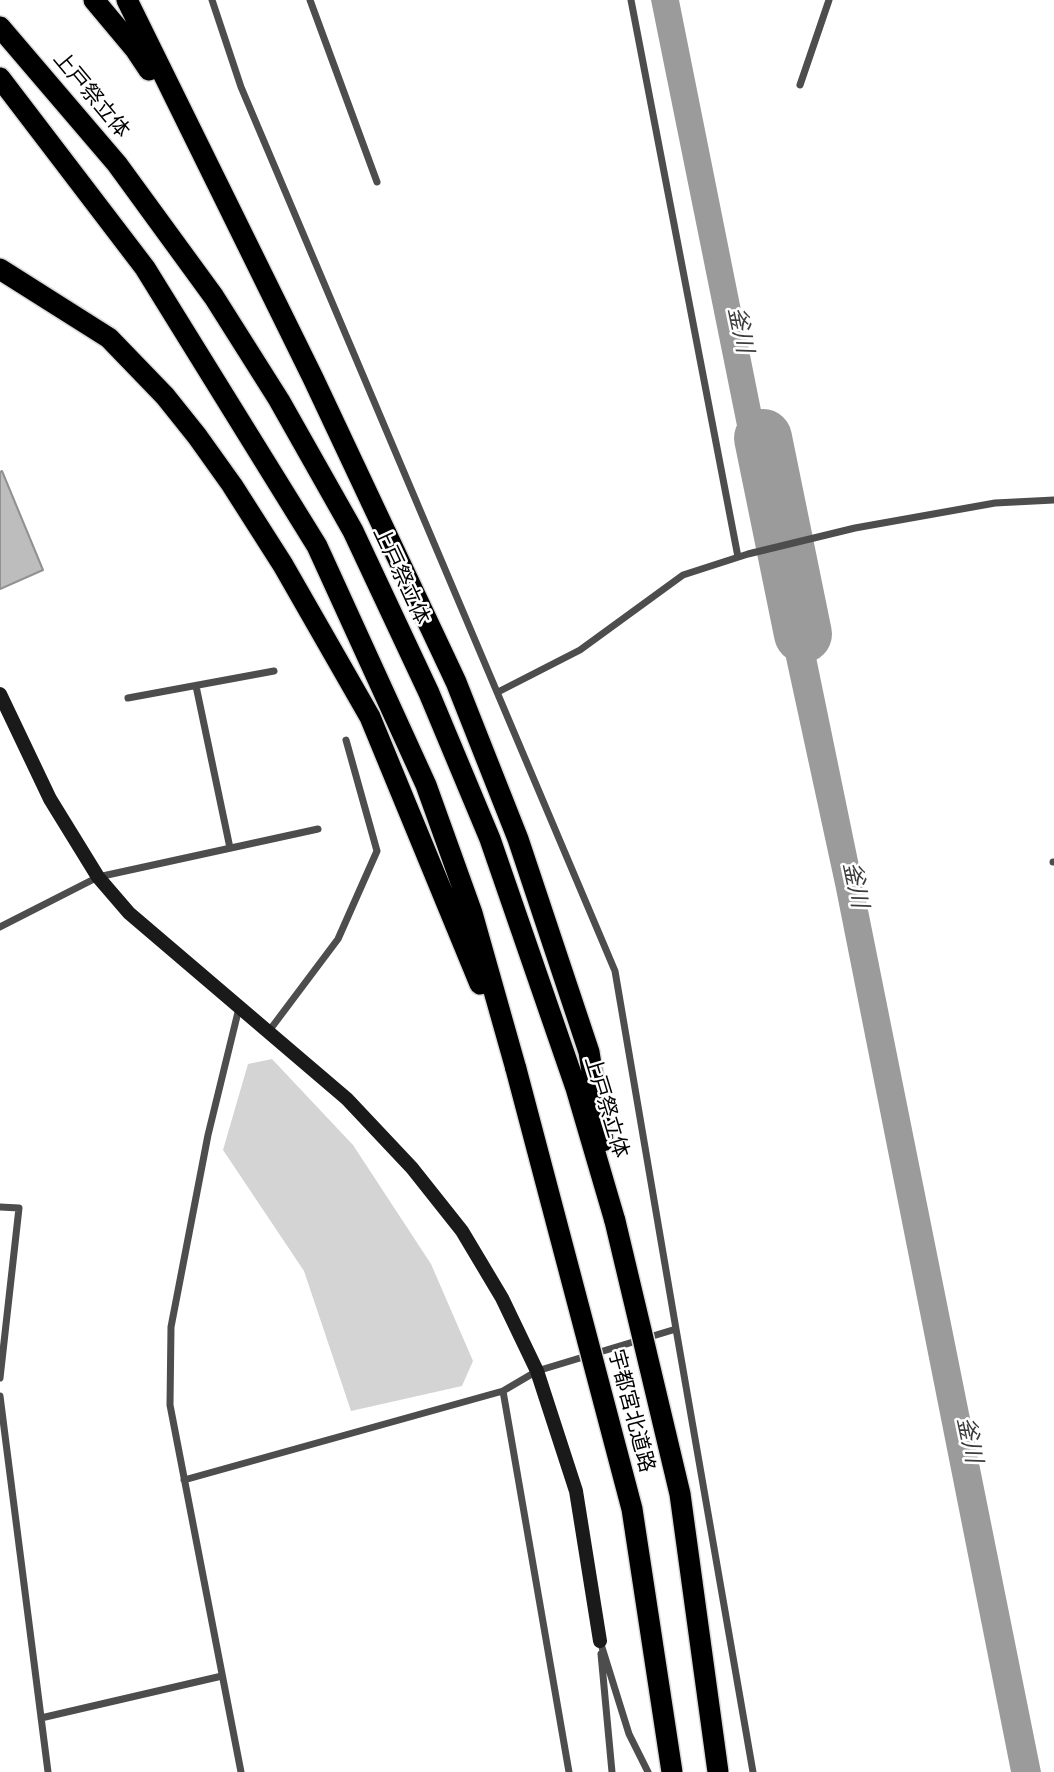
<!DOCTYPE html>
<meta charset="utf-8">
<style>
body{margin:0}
canvas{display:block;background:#fff}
</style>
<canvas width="1054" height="1772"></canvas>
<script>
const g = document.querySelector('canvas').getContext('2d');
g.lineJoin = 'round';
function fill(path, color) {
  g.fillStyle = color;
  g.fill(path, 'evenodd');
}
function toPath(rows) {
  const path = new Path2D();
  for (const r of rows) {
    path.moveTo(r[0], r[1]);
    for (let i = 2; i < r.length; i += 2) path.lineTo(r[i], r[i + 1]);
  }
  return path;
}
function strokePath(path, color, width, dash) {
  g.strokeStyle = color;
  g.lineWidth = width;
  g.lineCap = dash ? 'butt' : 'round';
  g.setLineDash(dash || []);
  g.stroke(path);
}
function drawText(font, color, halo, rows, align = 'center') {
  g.font = font + ' "PT Sans","Noto Sans JP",sans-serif';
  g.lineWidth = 5;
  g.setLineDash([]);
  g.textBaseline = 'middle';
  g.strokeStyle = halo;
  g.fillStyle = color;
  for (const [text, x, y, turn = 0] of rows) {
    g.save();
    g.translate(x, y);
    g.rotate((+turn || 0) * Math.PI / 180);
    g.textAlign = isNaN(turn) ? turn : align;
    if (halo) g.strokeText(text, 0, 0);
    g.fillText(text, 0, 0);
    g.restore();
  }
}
fill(toPath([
 [272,1059,353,1145,431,1264,473,1361,462,1386,351,1411,304,1271,223,1150,248,1064]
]), '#d4d4d4');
fill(toPath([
 [651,0,679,0,782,515,756,520],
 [795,555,863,885,1041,1772,1011,1772,836,889,765,561]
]), '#9b9b9b');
strokePath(toPath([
 [763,438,803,634]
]), '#9b9b9b', 58);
const building = toPath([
 [2,471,43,570,0,589,0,472,2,471]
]);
fill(building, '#bdbdbd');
strokePath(building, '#919191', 2);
const highway = toPath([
 [94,0,135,49,149,70],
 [127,0,313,378,456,682,518,839,589,1052,603,1141],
 [0,27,117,164,214,297,279,400,353,531,429,693,490,839,576,1088,615,1221],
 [0,78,145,268,317,546,426,785,472,913,516,1069],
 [0,269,109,338,165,396,197,436,232,485,283,565,370,717,480,984]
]);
strokePath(highway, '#dbdbdb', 24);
strokePath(toPath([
 [212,0,241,87,615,971,676,1329,537,1371,503,1391,569,1772],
 [310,0,377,182],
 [631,0,738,557],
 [800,85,829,0],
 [196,686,230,848],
 [498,692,580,650,683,575,748,554,855,528,995,503,1054,500],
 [128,698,274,671],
 [1053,862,1054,862],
 [0,927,98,877,318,829],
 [239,1008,208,1135,171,1327,170,1405,241,1772],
 [269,1031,338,939,377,851,346,740],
 [0,1207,19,1208,0,1378],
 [676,1329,753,1772],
 [0,1396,48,1772],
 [184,1480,503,1391],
 [600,1641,629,1734,648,1772],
 [601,1654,612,1772],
 [41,1718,222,1676]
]), '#4d4d4d', 7);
strokePath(toPath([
 [0,694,50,799,98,877,129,913,347,1099,412,1168,462,1231,502,1298,537,1371,576,1491,600,1641]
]), '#1a1a1a', 14);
strokePath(highway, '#000', 21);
const highwayBridge = toPath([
 [516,1069,632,1509,672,1772],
 [615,1221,680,1494,718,1772]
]);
strokePath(highwayBridge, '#dbdbdb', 24, []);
strokePath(highwayBridge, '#000', 21);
drawText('21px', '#000', '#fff', [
 ["上戸祭立体",91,95,50],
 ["上戸祭立体",401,576,65],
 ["上戸祭立体",606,1107,73],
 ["宇都宮北道路",631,1411,75]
]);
drawText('italic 23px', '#3c3c3c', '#fff', [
 ["釜川",740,330,78],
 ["釜川",855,885,78],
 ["釜川",969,1440,78]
]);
</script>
